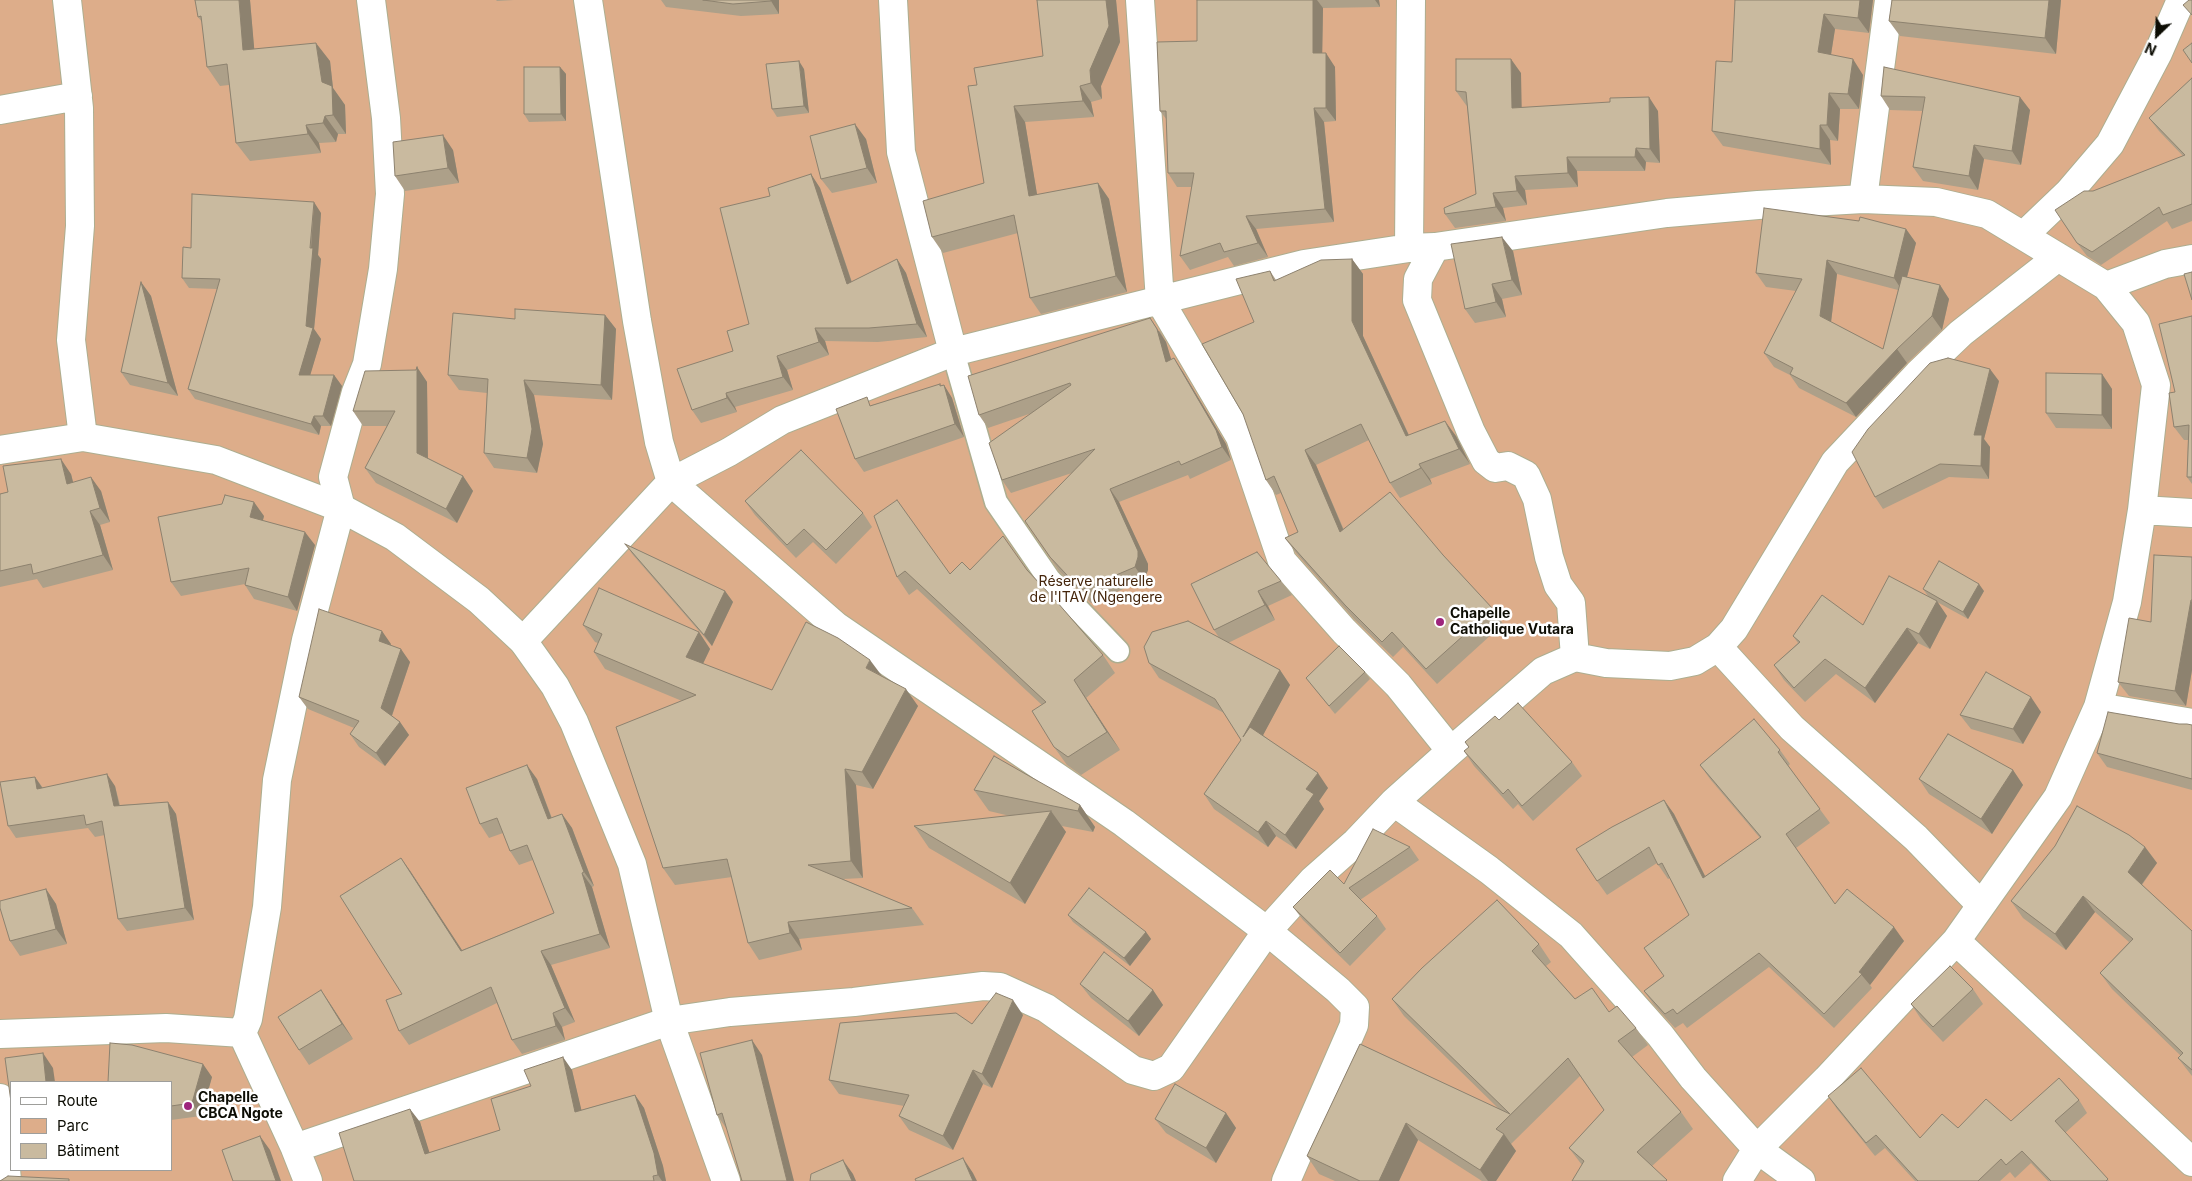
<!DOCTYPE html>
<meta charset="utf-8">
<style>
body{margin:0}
#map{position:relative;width:2192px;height:1181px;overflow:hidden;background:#e3e4c5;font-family:Inter,sans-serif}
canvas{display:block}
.legend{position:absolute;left:10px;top:1081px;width:162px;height:90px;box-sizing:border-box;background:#fff;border:1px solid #9e9e9b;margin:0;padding:6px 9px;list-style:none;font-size:15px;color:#0d0d04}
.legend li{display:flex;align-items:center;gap:10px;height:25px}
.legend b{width:25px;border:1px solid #9e9e9b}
.north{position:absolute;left:2132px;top:10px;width:50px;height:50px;-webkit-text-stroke:4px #fff;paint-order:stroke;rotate:204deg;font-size:14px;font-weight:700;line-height:20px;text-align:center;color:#0d0d04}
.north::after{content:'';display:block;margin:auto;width:18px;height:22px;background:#0d0d04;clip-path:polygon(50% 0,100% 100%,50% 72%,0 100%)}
</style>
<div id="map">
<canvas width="2192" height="1181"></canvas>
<ul class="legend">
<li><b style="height:6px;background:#fff"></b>Route</li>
<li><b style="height:14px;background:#ddad8a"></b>Parc</li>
<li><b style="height:14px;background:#c9ba9f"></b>Bâtiment</li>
</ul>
<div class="north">N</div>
</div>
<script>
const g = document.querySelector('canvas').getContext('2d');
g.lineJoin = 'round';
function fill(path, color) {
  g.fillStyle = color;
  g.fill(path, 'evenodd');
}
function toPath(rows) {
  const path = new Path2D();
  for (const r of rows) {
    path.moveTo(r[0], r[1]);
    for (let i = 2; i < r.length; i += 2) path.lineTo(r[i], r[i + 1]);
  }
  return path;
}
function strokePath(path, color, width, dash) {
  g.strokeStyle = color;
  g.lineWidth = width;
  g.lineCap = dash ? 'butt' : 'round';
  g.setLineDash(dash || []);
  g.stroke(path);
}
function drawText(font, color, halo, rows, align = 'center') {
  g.font = font + ' Inter,sans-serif';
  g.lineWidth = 5;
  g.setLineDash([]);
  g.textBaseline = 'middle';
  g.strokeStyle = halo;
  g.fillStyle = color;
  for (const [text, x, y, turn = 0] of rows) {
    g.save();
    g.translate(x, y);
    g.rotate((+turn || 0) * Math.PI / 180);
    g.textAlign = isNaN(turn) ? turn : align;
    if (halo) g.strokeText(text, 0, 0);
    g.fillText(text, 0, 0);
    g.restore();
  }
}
fill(toPath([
 [0,0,2192,0,2192,1181,0,1181],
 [11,1082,171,1082,171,1170,11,1170]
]), '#ddad8a');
const service = toPath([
 [953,352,996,502,1049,579,1118,651]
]);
const minor = toPath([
 [67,0,79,108,80,226,71,340,83,437],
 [588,0,637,321,659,442,671,482,836,626,1124,823,1267,931,1338,990,1355,1007,1354,1025,1286,1181],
 [893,0,901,152,953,352],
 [1140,0,1160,301,1240,437,1282,561,1344,631,1398,685,1451,751],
 [0,110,78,96],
 [1863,199,1889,0],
 [2024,235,2069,192,2110,144,2158,53,2181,0],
 [1435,247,1418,279,1417,300,1471,432,1486,461,1495,468,1508,466,1526,475,1537,499,1549,557,1558,585,1571,603,1575,657],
 [1409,248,1411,0],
 [2106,286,2165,264,2192,259],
 [2142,510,2192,513],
 [523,641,671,482,729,452,782,420,953,352,1304,264,1409,248,1435,247,1667,213,1758,205,1863,199,1936,202,1987,214,2106,286,2136,323,2156,385,2142,510,2127,602,2098,707,2058,797,1956,941,1827,1079,1757,1149,1737,1181],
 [1718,647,1792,728,1916,838,1981,905],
 [2098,707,2192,723],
 [1394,802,1489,870,1571,935,1660,1035,1693,1078,1757,1149,1801,1181],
 [1956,941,2192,1162],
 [0,1034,166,1028,242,1033],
 [0,1098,7,1181],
 [295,1148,669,1021,730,1012,854,1002,983,986,1000,987,1046,1008,1133,1070,1154,1076,1171,1068,1267,931,1313,880,1356,842,1394,802,1451,751,1543,671,1575,657,1606,663,1670,666,1695,661,1718,647,1734,629,1835,462,1918,374,1961,333,2058,257],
 [308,1181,295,1148,242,1033,248,1019,267,907,277,780,306,640,341,508,333,477,356,392,367,364,383,269,390,194,386,118,371,0]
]);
const tertiary = toPath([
 [0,450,83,437,216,460,341,508,395,537,479,600,523,641,555,686,574,722,632,864,669,1021,726,1181]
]);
strokePath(service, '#adae90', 25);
strokePath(minor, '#adae90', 30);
strokePath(tertiary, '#adae90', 30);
strokePath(service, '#fff', 22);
strokePath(minor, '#fff', 28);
strokePath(tertiary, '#fff', 28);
fill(toPath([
 [250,0,254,49,330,61,333,88,345,105,346,134,338,134,336,142,319,143,321,153,250,161,236,143,229,85,220,86,207,67,202,22,198,17],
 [496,0,514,0,497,1],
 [661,0,779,0,779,14,741,16,666,7],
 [1037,0,1116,0,1120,42,1101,86,1102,99,1091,102,1094,117,1025,122,1037,195,1098,183,1109,199,1127,292,1041,314,1030,298,1018,233,943,253,932,237,984,183,977,85,1043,56],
 [1197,0,1379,0,1380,7,1323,8,1322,53,1335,67,1336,121,1324,122,1334,222,1256,229,1268,257,1234,266,1228,257,1190,270,1180,256,1192,187,1177,187,1168,173,1167,120,1160,111,1197,41],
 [1735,0,1873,0,1869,33,1835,29,1831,55,1863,75,1859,109,1840,109,1838,141,1830,140,1831,165,1723,146,1712,131,1732,62],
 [1892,0,2061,0,2056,54,1900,36,1889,21],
 [560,67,566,74,566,121,529,122,524,114],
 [1884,67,2030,110,2021,165,1984,159,1978,190,1923,181,1913,167,1923,111,1890,110,1881,96],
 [804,69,809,113,777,117,772,109],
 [1521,73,1521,107,1658,111,1660,163,1646,162,1645,171,1577,171,1578,187,1525,190,1527,205,1503,208,1506,221,1455,228,1445,214,1476,194,1467,106,1466,105,1456,91],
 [2192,78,2192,221,2172,229,2167,221,2101,265,2087,256,2077,243,2093,191,2183,156,2159,131,2149,118],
 [866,139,877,183,832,193,821,179],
 [453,150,459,183,405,191,395,176],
 [811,174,820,188,852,282,897,259,906,273,927,337,878,342,825,341,829,355,787,370,793,390,735,407,737,412,701,423,692,410,733,351,749,324,770,196],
 [321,213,318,255,321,259,314,329,321,339,310,375,334,375,342,386,331,426,321,426,319,435,195,399,188,389,217,289,189,288,182,278,191,248],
 [1906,229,1916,243,1907,277,1940,285,1949,299,1942,330,1907,363,1856,417,1799,388,1790,375,1774,367,1764,353,1796,291,1766,287,1756,273],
 [1837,274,1898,290,1883,349,1831,322],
 [1513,251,1522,295,1502,299,1506,317,1475,323,1465,309],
 [1352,259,1363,274,1363,336,1409,435,1456,436,1470,464,1430,479,1432,484,1400,498,1390,483,1369,440,1316,465,1344,530,1443,555,1493,609,1503,624,1437,684,1403,647,1393,657,1355,620,1296,553,1285,538,1298,532,1281,493,1276,495,1266,480,1254,322,1270,271,1276,280],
 [141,282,151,296,178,396,130,385,121,372],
 [605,315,616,329,612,400,534,395,543,444,537,473,494,468,484,453,487,393,459,390,448,375,515,319],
 [2192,316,2192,484,2187,477,2188,440,2184,440,2174,427],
 [1160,331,1166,342,1171,360,1183,372,1226,444,1231,460,1190,479,1188,475,1119,502,1148,564,1148,570,1144,580,1091,603,1059,571,1025,521,1072,473,1011,493,1002,480,1032,413,988,428,979,415],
 [417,367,427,382,428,458,463,476,473,491,457,523,376,483,365,468,387,426,363,426,353,411,416,370],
 [2102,374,2112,389,2112,429,2056,428,2046,413],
 [1999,381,1984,439,1990,447,1989,479,1949,477,1883,509,1875,497],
 [944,385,952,398,964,437,864,472,855,459,872,405],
 [71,474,73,482,101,491,110,522,100,525,113,570,43,588,37,579,0,587,0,494],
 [745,501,863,513,872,527,836,564,813,542,796,558,755,515],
 [264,516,263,520,315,545,297,611,254,599,245,585,245,584,181,596,171,582],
 [874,516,950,574,970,570,1027,570,1103,655,1115,673,1086,698,1120,750,1081,775,1067,765,1054,747,1042,705,917,589,909,595,897,577],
 [625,544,725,591,733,602,712,646,633,555],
 [2192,557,2192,670,2186,706,2129,696,2118,682,2151,622],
 [1281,581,1292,595,1268,606,1275,620,1228,643,1280,670,1290,685,1263,735,1328,788,1319,801,1324,809,1296,849,1276,836,1268,847,1214,809,1204,794,1241,740,1224,713,1159,678,1149,663,1220,639,1214,630,1191,584],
 [1923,589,1984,591,1968,619,1937,602,1947,616,1930,649,1918,643,1875,703,1836,674,1805,702,1784,680,1774,665,1798,643,1793,636,1863,625,1928,596],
 [583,625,699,632,710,649,703,664,772,690,882,676,918,706,873,789,856,785,863,878,843,879,912,908,924,925,799,939,802,950,759,960,748,943,732,877,675,885,663,868,682,701,605,669,594,652,598,643,595,642],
 [391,644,390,645,410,662,392,716,400,722,409,735,385,766,359,747,350,734,354,728,308,709,299,697],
 [1365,672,1370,679,1335,714,1306,678],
 [2041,712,2023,744,1971,729,1960,715],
 [1499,720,1572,762,1582,776,1533,821,1518,804,1513,809,1474,766,1464,751,1469,748,1465,742],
 [2179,724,2192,725,2192,790,2107,767,2097,753],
 [1780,750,1790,764,1788,766,1830,823,1796,848,1835,904,1904,941,1870,985,1872,988,1834,1028,1769,967,1687,1028,1683,1023,1675,1028,1654,1005,1644,991,1664,976,1689,915,1670,878,1668,879,1657,863,1607,895,1597,881,1664,800,1674,814,1705,876,1760,838,1710,779,1700,765],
 [2013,770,2023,785,1992,834,1929,794,1919,779],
 [35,777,43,788,115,786,120,805,168,802,176,814,194,920,127,931,118,919,105,835,95,837,88,828,16,838,8,826],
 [537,779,552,818,562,814,572,828,594,886,592,887,610,948,551,965,575,1022,562,1027,565,1040,522,1054,512,1040,497,1003,409,1045,399,1031,402,994,401,858,462,950,554,913,533,860,519,865,510,851,503,833,489,838,480,824],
 [974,790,1080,805,1095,827,1093,832,1062,826,1066,832,1025,904,929,848,914,826,1010,816,989,811],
 [1410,847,1419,860,1360,900,1377,916,1386,929,1350,966,1303,920,1293,907,1344,884],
 [2145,847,2157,863,2142,885,2192,931,2192,1076,2178,1058,2181,1056,2112,989,2100,973,2129,942,2095,912,2066,950,2023,918,2011,901],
 [46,889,56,904,67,944,20,956,10,941],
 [1068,915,1146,932,1151,939,1130,966,1073,922],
 [1539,944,1551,962,1546,966,1575,999,1609,1012,1636,1028,1648,1045,1632,1057,1681,1112,1693,1129,1652,1166,1667,1181,1572,1181,1582,1165,1569,1148,1604,1110,1580,1076,1511,1144,1516,1151,1496,1181,1482,1181,1418,1140,1399,1181,1335,1181,1319,1174,1307,1156,1360,1044,1499,1109,1404,1016,1392,999],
 [1080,984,1153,990,1163,1005,1139,1036,1091,998],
 [1973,989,1983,1004,1943,1042,1921,1019,1911,1004],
 [321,990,331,1005,353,1039,309,1065,299,1050],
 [1023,1015,992,1088,983,1084,953,1150,909,1130,899,1116,904,1106,839,1094,829,1080,972,1024],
 [762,1055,726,1128,717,1115],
 [572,1070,581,1110,635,1095,644,1108,663,1166,666,1181,354,1181,420,1122,429,1153,500,1130,531,1086],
 [212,1077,201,1116,171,1120,171,1082],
 [1828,1096,1920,1138,1958,1128,2011,1121,2079,1100,2087,1113,2065,1133,2109,1181,2048,1181,2031,1163,2015,1178,2010,1172,2000,1181,1915,1181,1885,1148,1875,1156,1837,1109],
 [1226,1113,1236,1128,1216,1163,1166,1133,1155,1119]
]), '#ada089');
fill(toPath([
 [239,0,250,0,256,69,243,50],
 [771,0,779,0,779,14,771,1],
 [1106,0,1116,0,1120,42,1101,86,1102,99,1091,83,1090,70],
 [1313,0,1317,0,1323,8,1322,67,1313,53],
 [1375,0,1379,0,1380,7],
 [1860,0,1873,0,1869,33,1858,18],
 [2049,0,2061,0,2056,54,2045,38],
 [1824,14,1835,29,1829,67,1818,52],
 [316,43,330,61,333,88,345,105,346,134,333,115,322,82],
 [1326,53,1335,67,1336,121,1326,108],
 [1511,59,1521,73,1522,122,1512,108],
 [1853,59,1863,75,1859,109,1848,94],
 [799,61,804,69,809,113,804,106],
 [560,67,566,74,566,121,561,114],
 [1080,86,1091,102,1094,117,1083,101],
 [1829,93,1840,109,1838,141,1827,125],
 [1649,97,1658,111,1660,163,1650,149],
 [2020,97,2030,110,2021,165,2012,151],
 [1014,106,1025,122,1040,212,1029,196],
 [1314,108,1324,122,1334,222,1325,209],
 [325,116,338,134,336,142,323,123],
 [855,124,866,139,877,183,867,168],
 [306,125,319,143,321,153,308,134],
 [1820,125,1830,140,1831,165,1820,149],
 [443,135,453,150,459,183,448,168],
 [1974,145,1984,159,1978,190,1969,176],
 [1636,148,1646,162,1645,171,1635,157],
 [1567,157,1577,171,1578,187,1568,173],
 [811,174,820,188,857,298,847,284],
 [1515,176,1525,190,1527,205,1517,191],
 [1098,183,1109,199,1127,292,1116,276],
 [1493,193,1503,208,1506,221,1496,207],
 [314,202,321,213,318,255,321,259,314,329,321,339,307,386,299,375,306,326],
 [1246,216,1256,229,1268,257,1258,243],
 [1906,229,1916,243,1903,292,1894,278],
 [1502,237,1513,251,1522,295,1512,280],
 [897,259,906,273,927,337,917,324],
 [1352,259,1363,274,1363,336,1416,451,1406,436,1352,321],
 [1827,260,1837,274,1830,330,1820,316],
 [141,282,151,296,178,396,168,383],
 [1492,284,1502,299,1506,317,1496,302],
 [1940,285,1949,299,1942,330,1932,316],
 [605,315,616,329,612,400,601,385],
 [1150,318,1166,342,1176,375,1166,362],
 [815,328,825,341,829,355,819,342],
 [1897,349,1907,363,1856,417,1846,403],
 [777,356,787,370,793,390,783,377],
 [1174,358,1183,372,1226,444,1231,460,1222,447],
 [417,367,427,382,428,468,417,453],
 [1990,369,1999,381,1984,439,1990,447,1989,479,1981,466,1974,435],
 [2102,374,2112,389,2112,429,2102,415],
 [334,375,342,386,331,426,323,416],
 [524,380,534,395,543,444,537,473,527,458],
 [940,384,946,393,944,385,952,398,964,437,955,424],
 [726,393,735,407,737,412,727,398],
 [314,416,321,426,319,435,311,424],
 [1445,421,1456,436,1470,464,1459,449],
 [1305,450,1316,465,1351,548,1340,532],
 [61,459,71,474,77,498,67,484],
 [1419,464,1430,479,1432,484,1421,468],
 [463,476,473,491,457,523,446,509],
 [91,477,101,491,110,522,100,508],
 [1110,489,1119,502,1148,564,1148,570,1144,580,1135,567],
 [254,502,264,516,260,531,250,517],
 [90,511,100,525,113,570,103,555],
 [305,532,315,545,297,611,288,597],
 [1979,584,1984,591,1968,619,1963,612],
 [725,591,733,602,712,646,704,635],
 [1258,591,1268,606,1275,620,1265,605],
 [2191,600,2192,602,2192,670,2186,706,2175,691],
 [1937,601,1947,616,1930,649,1919,634],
 [1907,628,1918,643,1875,703,1865,688],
 [382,631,391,644,388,653,379,641],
 [699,632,710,649,698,674,686,657],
 [401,649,410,662,390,721,381,708],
 [870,660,882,676,866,668],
 [1280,670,1290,685,1254,752,1243,737],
 [1074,680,1086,698,1120,750,1107,732],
 [906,689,918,706,873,789,862,772],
 [2031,697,2041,712,2023,744,2013,729],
 [400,722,409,735,385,766,376,753],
 [527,765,537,779,557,833,548,819],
 [845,769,856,785,863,878,851,861],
 [2013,770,2023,785,1992,834,1981,819],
 [1318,773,1328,788,1319,801,1324,809,1296,849,1285,835,1306,789],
 [107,774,115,786,122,818,114,806],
 [35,777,43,789,37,789],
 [1664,800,1674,814,1713,892,1703,878],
 [168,802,176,814,194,920,185,908],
 [1080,805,1095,827,1093,832,1078,811],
 [1051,811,1066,832,1025,904,1010,883],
 [562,814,572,828,594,886,584,872],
 [1266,821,1276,836,1268,847,1258,832],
 [2145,847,2157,863,2139,888,2128,872],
 [401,858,411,872,471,964,461,951],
 [582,873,592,887,610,948,600,934],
 [46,889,56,904,67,944,56,929],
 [2083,896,2095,912,2066,950,2055,934],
 [788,922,799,939,802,950,790,933],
 [1894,927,1904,941,1870,985,1859,972],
 [1146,932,1151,939,1130,966,1124,958],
 [541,951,551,965,575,1022,565,1008],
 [321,990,331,1005,353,1039,342,1024],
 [1153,990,1163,1005,1139,1036,1128,1021],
 [1013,1000,1023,1015,992,1088,982,1074],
 [553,1013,562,1027,565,1040,556,1026],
 [752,1040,762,1055,794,1181,787,1181],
 [43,1053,53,1068,55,1082,46,1082],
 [563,1057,572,1070,585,1125,575,1112],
 [203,1064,212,1077,201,1116,192,1103],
 [973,1070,983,1084,953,1150,943,1136],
 [635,1095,644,1108,663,1166,666,1181,662,1181,658,1175],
 [410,1109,420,1122,434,1167,425,1154],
 [1226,1113,1236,1128,1216,1163,1206,1148],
 [1406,1123,1418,1140,1399,1181,1379,1181],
 [1504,1134,1516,1151,1496,1181,1488,1181,1480,1170],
 [260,1136,270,1150,281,1181,276,1181],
 [963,1158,973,1173,977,1181,973,1181],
 [843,1160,853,1174,856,1181,852,1181]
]), '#8d826f');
const building = toPath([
 [195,0,239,0,243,50,316,43,322,82,332,86,333,115,325,116,323,123,306,125,308,134,236,143,227,64,207,67,201,16,198,17,195,0],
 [703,0,771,0,771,1,733,4,703,0],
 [1037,0,1106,0,1109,26,1090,70,1091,83,1080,86,1083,101,1014,106,1029,196,1098,183,1116,276,1030,298,1014,215,932,237,923,201,984,183,968,86,977,85,974,68,1043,56,1037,0],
 [1197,0,1313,0,1313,53,1326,53,1326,108,1314,108,1325,209,1246,216,1258,243,1224,252,1220,243,1180,256,1194,173,1168,173,1166,111,1160,111,1157,42,1197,41,1197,0],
 [1735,0,1860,0,1858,18,1824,14,1818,52,1853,59,1848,94,1829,93,1827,125,1820,125,1820,149,1712,131,1716,61,1732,62,1735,0],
 [1892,0,2049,0,2045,38,1889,21,1892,0],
 [2189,0,2192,0,2192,15,2183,5,2189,0],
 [2192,43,2192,63,2183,50,2192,43],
 [1456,59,1511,59,1512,108,1610,102,1610,98,1649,97,1650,149,1636,148,1635,157,1567,157,1568,173,1515,176,1517,191,1493,193,1496,207,1445,214,1444,208,1476,194,1466,92,1456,91,1456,59],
 [799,61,804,106,772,109,766,64,799,61],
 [524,67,560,67,561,114,524,114,524,67],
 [1884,67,2020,97,2012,151,1974,145,1969,176,1913,167,1925,97,1881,96,1884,67],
 [2192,78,2192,204,2163,215,2159,207,2092,252,2077,243,2055,210,2084,191,2093,191,2185,155,2149,118,2192,78],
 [855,124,867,168,821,179,810,136,855,124],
 [443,135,448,168,395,176,393,142,443,135],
 [811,174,847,284,897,259,917,324,869,328,815,328,819,342,777,356,783,377,726,393,727,398,692,410,677,369,733,351,727,331,749,324,720,208,770,196,768,188,811,174],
 [192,194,314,202,310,248,313,248,306,326,313,328,299,375,334,375,323,416,314,416,311,424,188,389,220,279,182,278,183,247,191,248,192,194],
 [1764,208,1859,221,1860,217,1906,229,1894,278,1827,260,1820,316,1883,349,1902,276,1940,285,1932,316,1897,349,1846,403,1790,374,1793,368,1764,353,1802,279,1756,273,1764,208],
 [1502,237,1512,280,1492,284,1496,302,1465,309,1451,244,1502,237],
 [1352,259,1352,321,1406,436,1445,421,1459,449,1419,464,1421,468,1390,483,1361,424,1305,450,1340,532,1390,492,1443,555,1493,609,1426,669,1392,632,1382,642,1345,605,1285,538,1298,532,1274,476,1266,480,1243,414,1202,344,1254,322,1236,279,1270,271,1274,281,1321,260,1352,259],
 [2192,272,2192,300,2184,274,2192,272],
 [141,282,168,383,121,372,141,282],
 [515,309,605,315,601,385,524,380,532,429,527,458,484,453,488,379,448,375,453,313,515,319,515,309],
 [2192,316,2192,477,2187,477,2189,425,2174,427,2169,393,2175,392,2159,324,2192,316],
 [1150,318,1157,329,1166,362,1174,358,1216,430,1222,447,1181,465,1179,461,1110,489,1138,551,1138,557,1135,567,1081,590,1050,557,1025,521,1095,449,1002,480,989,443,1071,385,1070,383,979,415,968,376,1150,318],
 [1948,358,1990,369,1974,435,1982,435,1981,466,1940,464,1875,497,1852,452,1868,429,1930,363,1948,358],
 [417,367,417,453,463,476,446,509,365,468,395,411,353,411,365,371,416,370,417,367],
 [2046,373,2102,374,2102,415,2046,413,2046,373],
 [940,384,940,386,944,385,955,424,855,459,836,409,867,397,870,406,940,384],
 [801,450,863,513,826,550,804,529,787,545,745,501,801,450],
 [61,459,67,484,91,477,100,508,90,511,103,555,33,574,31,564,0,571,0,494,8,492,3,466,61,459],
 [225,495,254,502,250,517,305,532,288,597,245,585,249,568,171,582,158,517,222,504,225,495],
 [897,500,950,574,962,562,970,570,1003,536,1027,570,1057,602,1103,655,1074,680,1107,732,1068,757,1054,747,1032,711,1046,702,905,571,897,577,874,516,897,500],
 [625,544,725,591,704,635,625,544],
 [1257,552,1281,581,1258,591,1265,605,1214,630,1191,584,1257,552],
 [2154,555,2192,557,2192,600,2191,600,2175,691,2118,682,2129,618,2151,622,2154,555],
 [1939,561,1979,584,1963,612,1923,589,1939,561],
 [1889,576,1937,601,1919,634,1907,628,1865,688,1825,659,1794,688,1774,665,1800,642,1793,636,1822,595,1863,625,1889,576],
 [599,588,699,632,686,657,772,690,806,622,838,638,870,660,866,668,906,689,862,772,845,769,851,861,808,865,912,908,788,922,790,933,748,943,727,859,663,868,616,727,696,695,594,652,602,634,583,625,599,588],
 [319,609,382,631,379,641,401,649,381,708,400,722,376,753,350,734,359,721,299,697,319,609],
 [1188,621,1280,670,1243,737,1250,727,1318,773,1306,789,1314,794,1285,835,1266,821,1258,832,1204,794,1241,740,1215,699,1149,663,1144,647,1152,632,1188,621],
 [1339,646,1365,672,1329,706,1306,678,1339,646],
 [1986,672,2031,697,2013,729,1960,715,1986,672],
 [1518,703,1572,762,1522,806,1508,789,1503,794,1464,751,1469,747,1465,742,1495,716,1499,720,1518,703],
 [2108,712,2179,724,2187,724,2192,725,2192,779,2097,753,2108,712],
 [1754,719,1780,750,1778,752,1820,809,1786,834,1835,904,1847,889,1894,927,1859,972,1862,974,1824,1014,1759,953,1677,1014,1673,1009,1665,1014,1644,991,1664,976,1644,948,1689,915,1662,863,1658,865,1649,847,1597,881,1576,849,1612,827,1664,800,1703,878,1761,837,1700,765,1754,719],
 [1948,734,2013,770,1981,819,1919,779,1948,734],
 [994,756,1080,805,1078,811,974,790,994,756],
 [527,765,548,819,562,814,584,872,582,873,600,934,541,951,565,1008,553,1013,556,1026,512,1040,491,987,399,1031,386,1000,402,994,340,896,401,858,461,951,554,913,527,845,510,851,497,818,480,824,466,788,527,765],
 [107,774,114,806,168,802,185,908,118,919,102,821,86,825,84,815,8,826,0,782,35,777,37,789,107,774],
 [2077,806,2129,835,2145,847,2128,872,2192,931,2192,1070,2178,1058,2183,1053,2100,973,2133,939,2083,896,2055,934,2011,901,2055,846,2077,806],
 [1051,811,1010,883,914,826,1051,811],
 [1373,829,1410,847,1349,888,1377,916,1340,953,1293,907,1330,870,1344,884,1373,829],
 [1089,888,1146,932,1124,958,1068,915,1089,888],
 [46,889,56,929,10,941,0,908,0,901,46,889],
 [1497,900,1539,944,1532,951,1575,999,1592,988,1609,1012,1617,1006,1636,1028,1618,1041,1681,1112,1637,1152,1667,1180,1666,1181,1572,1181,1584,1161,1569,1148,1604,1110,1568,1058,1496,1129,1504,1134,1480,1170,1406,1123,1379,1181,1360,1181,1307,1156,1360,1044,1510,1114,1392,999,1422,968,1497,900],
 [1104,952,1153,990,1128,1021,1080,984,1104,952],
 [1950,966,1973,989,1933,1027,1911,1004,1950,966],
 [321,990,342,1024,299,1050,278,1017,321,990],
 [996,993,1013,1000,982,1074,973,1070,943,1136,899,1116,909,1095,829,1080,840,1023,956,1013,972,1024,996,993],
 [752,1040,787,1181,742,1181,722,1113,717,1115,700,1053,752,1040],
 [110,1043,132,1045,203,1064,192,1103,171,1106,171,1082,108,1082,110,1043],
 [43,1053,46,1082,11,1082,11,1102,5,1058,43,1053],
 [563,1057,575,1112,635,1095,654,1153,658,1175,653,1176,654,1181,354,1181,339,1133,410,1109,425,1154,500,1130,491,1099,531,1086,524,1070,563,1057],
 [1861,1068,1920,1138,1942,1114,1958,1128,1986,1099,2011,1121,2059,1078,2079,1100,2055,1121,2108,1179,2106,1181,2051,1181,2022,1151,2006,1165,2001,1159,1978,1181,1918,1181,1876,1135,1866,1143,1828,1096,1861,1068],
 [1175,1084,1226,1113,1206,1148,1155,1119,1175,1084],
 [260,1136,276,1181,233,1181,222,1150,260,1136],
 [963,1158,973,1181,916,1181,915,1179,963,1158],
 [843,1160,852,1181,810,1181,811,1174,843,1160],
 [8,1176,69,1179,69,1181,0,1181,8,1176]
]);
fill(building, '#c9ba9f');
strokePath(building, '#8d826f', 1);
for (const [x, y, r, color] of [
 [1440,622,5,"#9d247c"],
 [188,1106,5,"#9d247c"]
]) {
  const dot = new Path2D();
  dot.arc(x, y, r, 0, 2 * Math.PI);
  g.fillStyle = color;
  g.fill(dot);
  strokePath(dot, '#fff', 2);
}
drawText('14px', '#44250b', '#fff', [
 ["Réserve naturelle",1096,582],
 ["de l'ITAV (Ngengere",1096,598]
]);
drawText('bold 14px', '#0d0d04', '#fff', [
 ["Chapelle",1450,614],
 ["Catholique Vutara",1450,630],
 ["Chapelle",198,1098],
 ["CBCA Ngote",198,1114]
], 'left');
</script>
